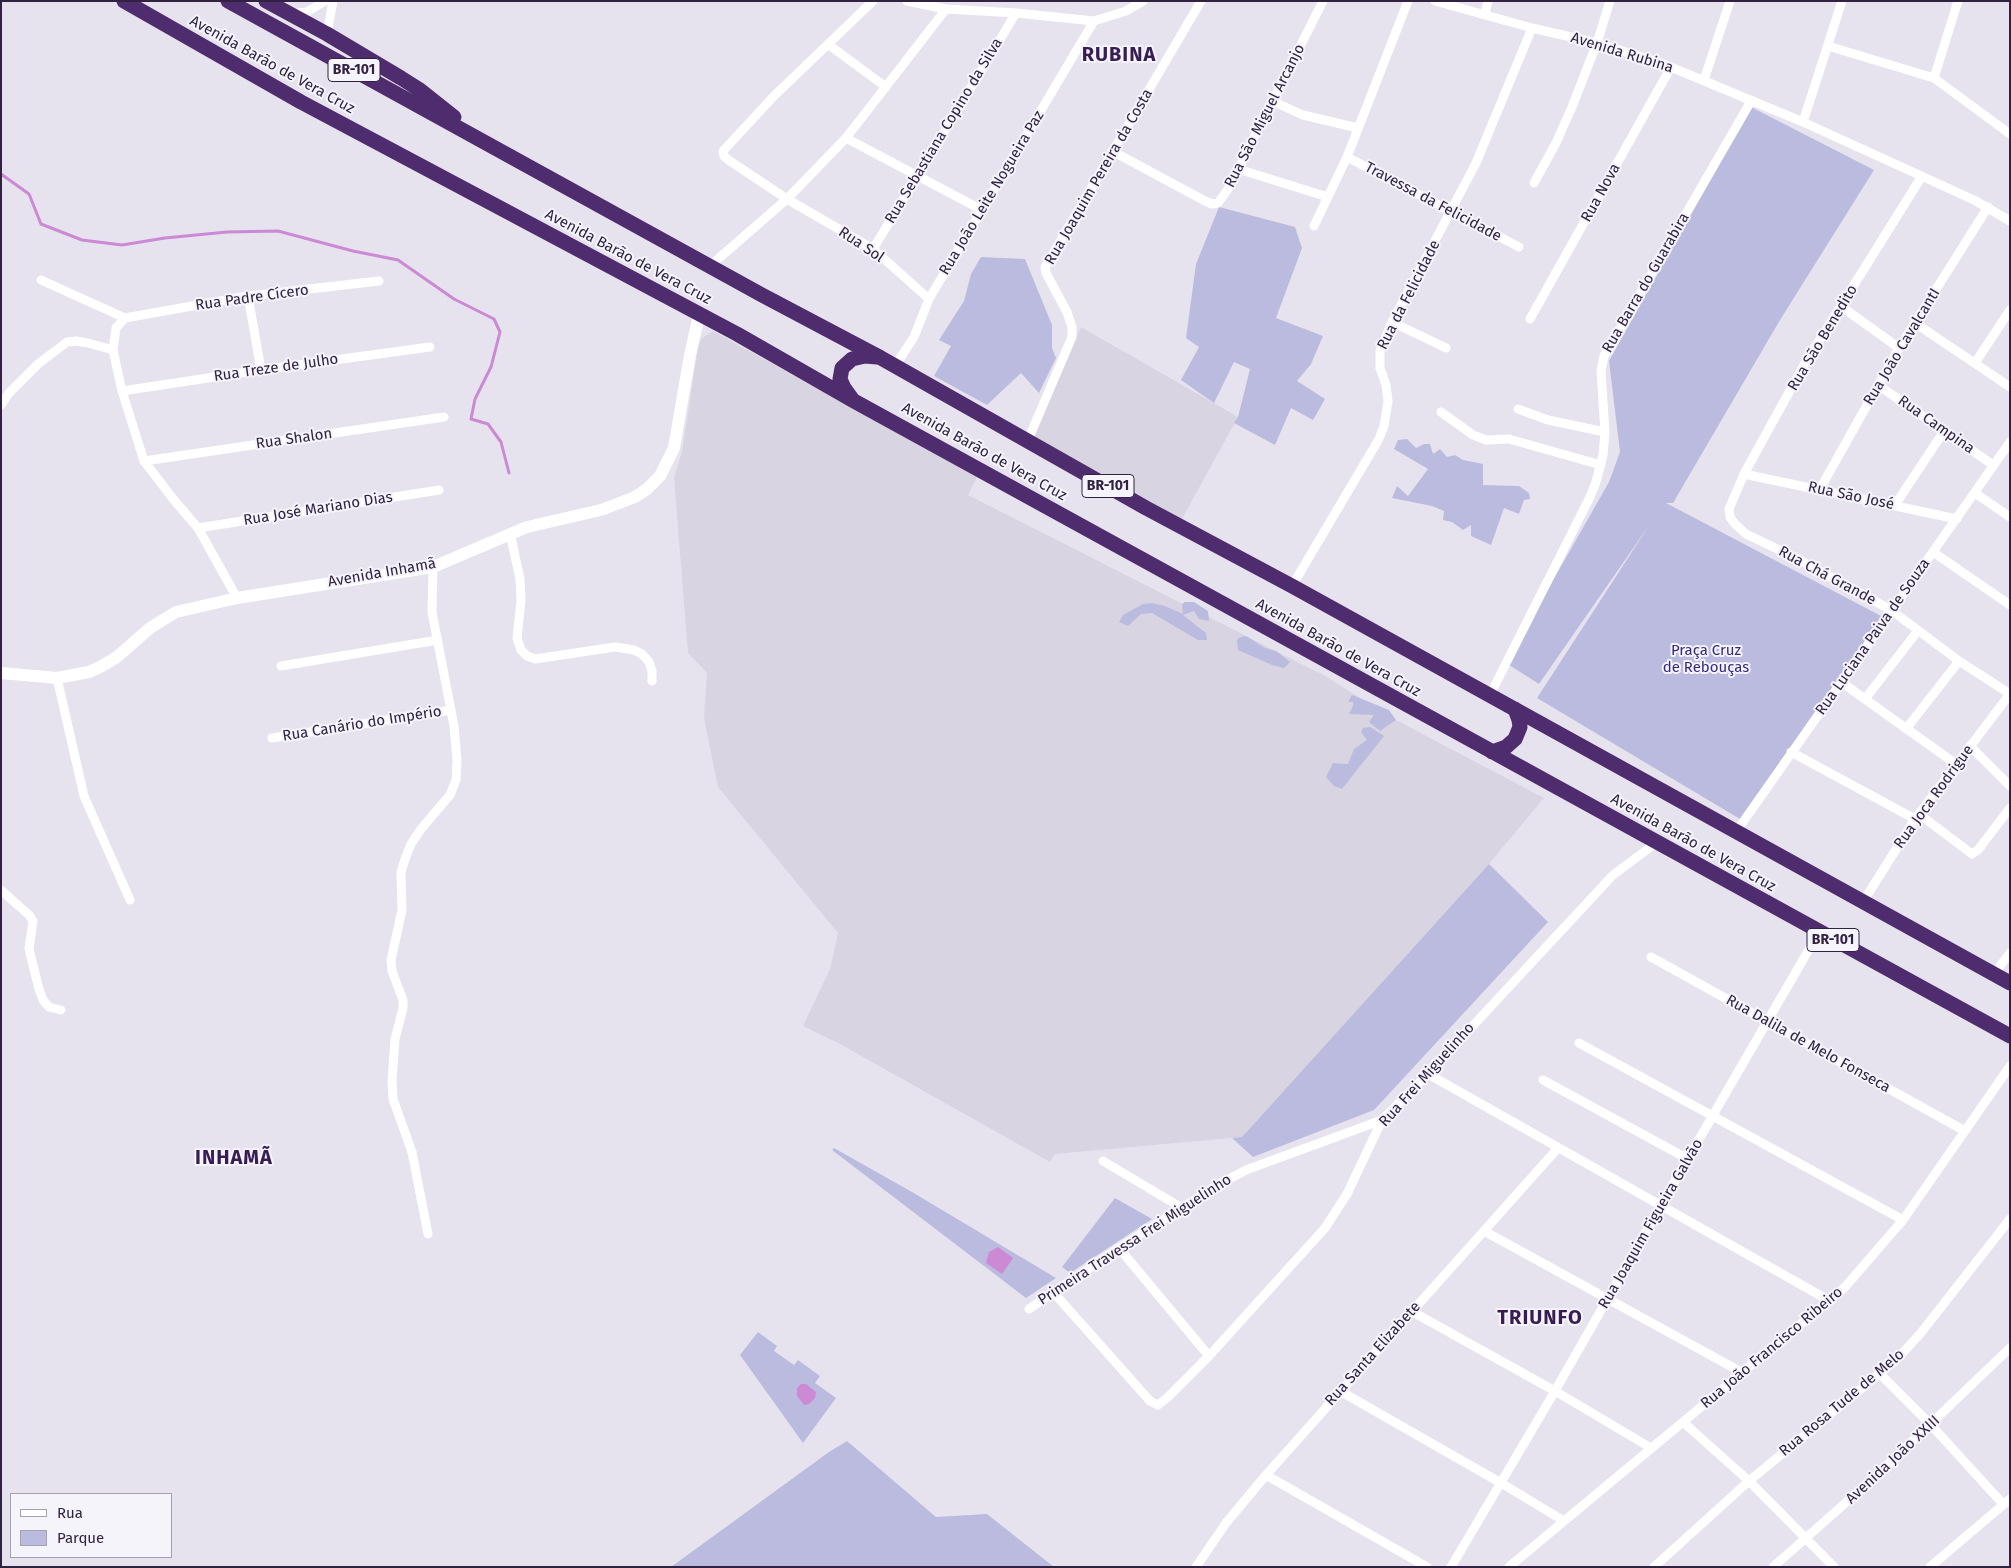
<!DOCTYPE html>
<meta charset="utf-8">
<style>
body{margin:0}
#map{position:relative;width:2011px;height:1568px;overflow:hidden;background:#e6e3ee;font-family:"Fira Sans",sans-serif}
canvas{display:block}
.frame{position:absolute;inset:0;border:2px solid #302240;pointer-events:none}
.legend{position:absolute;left:10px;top:1493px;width:162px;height:65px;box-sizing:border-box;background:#f5f4fa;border:1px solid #a6a0b0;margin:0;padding:6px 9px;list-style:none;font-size:15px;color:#302240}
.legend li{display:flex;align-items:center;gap:10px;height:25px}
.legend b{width:25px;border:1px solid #a6a0b0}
</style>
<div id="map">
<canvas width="2011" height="1568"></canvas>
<div class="frame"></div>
<ul class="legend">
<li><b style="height:6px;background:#fff"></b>Rua</li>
<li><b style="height:14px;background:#bbbbdf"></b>Parque</li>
</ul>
</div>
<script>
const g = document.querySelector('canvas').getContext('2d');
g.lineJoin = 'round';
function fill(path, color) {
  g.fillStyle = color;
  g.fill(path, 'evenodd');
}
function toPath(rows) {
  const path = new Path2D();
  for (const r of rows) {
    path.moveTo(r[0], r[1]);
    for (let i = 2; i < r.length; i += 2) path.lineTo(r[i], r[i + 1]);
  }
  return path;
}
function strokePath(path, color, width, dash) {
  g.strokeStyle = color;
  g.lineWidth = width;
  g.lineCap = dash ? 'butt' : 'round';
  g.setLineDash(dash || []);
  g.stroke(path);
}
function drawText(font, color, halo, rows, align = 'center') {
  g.font = font + ' "Fira Sans",sans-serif';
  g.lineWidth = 4;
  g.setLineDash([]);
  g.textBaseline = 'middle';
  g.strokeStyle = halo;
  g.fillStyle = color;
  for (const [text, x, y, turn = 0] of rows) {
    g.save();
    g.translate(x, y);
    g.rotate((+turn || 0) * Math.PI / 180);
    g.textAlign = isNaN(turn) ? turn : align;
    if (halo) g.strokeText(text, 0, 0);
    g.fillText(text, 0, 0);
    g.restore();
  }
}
fill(toPath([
 [1081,327,1238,417,1178,526,1029,441],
 [713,331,977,477,968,495,1325,676,1396,720,1544,798,1489,864,1242,1137,1055,1154,1050,1162,840,1044,803,1026,830,969,838,933,718,787,704,718,707,673,688,653,674,477,682,452,698,348,701,339]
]), '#d9d4e1');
fill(toPath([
 [1751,107,1874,170,1780,320,1673,503,1666,503,1883,617,1740,819,1537,698,1650,524,1539,684,1506,663,1609,482,1620,452,1609,361],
 [1219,207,1295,227,1302,248,1276,318,1323,336,1311,364,1297,381,1325,399,1313,420,1291,408,1275,445,1234,423,1238,417,1250,369,1234,362,1214,403,1181,380,1199,347,1186,338,1196,264],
 [981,257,1025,259,1052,325,1052,348,1056,358,1039,393,1021,373,987,405,934,376,951,346,939,340,964,301,971,274],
 [1407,439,1416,448,1424,444,1430,444,1433,454,1440,449,1447,457,1455,455,1463,460,1483,464,1483,485,1519,486,1529,493,1530,499,1524,500,1519,514,1504,508,1491,545,1471,536,1471,525,1463,530,1452,522,1443,520,1444,511,1432,506,1392,498,1397,486,1408,496,1428,469,1394,449,1398,440],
 [1185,602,1194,602,1208,611,1209,621,1199,619,1194,611,1183,615,1206,633,1207,640,1198,640,1152,613,1141,614,1128,626,1119,622,1123,615,1143,604,1152,603,1165,606,1183,614,1182,604],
 [1246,636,1265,648,1276,651,1290,662,1284,668,1272,665,1238,650,1237,642,1238,638],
 [1352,695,1389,710,1396,720,1380,731,1369,722,1374,715,1349,714,1353,706,1353,702,1348,702],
 [1370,727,1384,736,1342,789,1334,786,1326,777,1333,763,1348,764,1354,749,1367,740,1361,732,1363,728],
 [1489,864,1548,922,1374,1110,1253,1157,1232,1138,1242,1137],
 [834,1148,912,1192,1056,1278,1026,1298,832,1150],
 [1115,1198,1152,1219,1070,1273,1062,1267],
 [758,1332,777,1346,774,1351,794,1365,798,1360,820,1376,815,1383,836,1398,803,1443,740,1355],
 [847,1441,936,1517,987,1514,1054,1567,671,1567,829,1452]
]), '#bbbbdf');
fill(toPath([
 [998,1247,1013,1258,1002,1274,986,1263,989,1252],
 [801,1384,806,1384,816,1392,815,1398,809,1404,804,1405,797,1396,797,1388]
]), '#cc89d4');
strokePath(toPath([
 [1,174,29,194,41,224,82,240,122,245,165,238,227,232,278,231,353,251,398,260,454,299,494,319,500,332,491,367,475,399,471,419,488,424,501,442,509,473]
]), '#cc89d4', 3);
strokePath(toPath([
 [873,1,774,96,723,151,724,156,730,161,787,199,873,249,929,299],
 [907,1,946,9,1016,13,1094,21,1126,11,1143,1],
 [1435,1,1532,28,1597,43,1661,63,1803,122,1895,164,1974,200,2010,221],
 [291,14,307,12,325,1],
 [1485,14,1488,1],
 [327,34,333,1],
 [829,45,886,87],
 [1828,46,1934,78,2010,134],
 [1934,78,1958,1],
 [1704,80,1730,1],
 [1272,101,1303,115,1358,128],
 [1803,122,1842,1],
 [846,138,982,210],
 [1112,151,1205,201,1212,204,1218,203,1228,189,1323,1],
 [1347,157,1519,247],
 [1238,169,1328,197],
 [1922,176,1804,365,1744,474,1729,509,1730,517,1734,523,1746,534,1794,557,1891,610,1959,661,2010,694],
 [1534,183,1556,143,1572,107,1597,43,1610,1],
 [1314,226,1347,157,1408,1],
 [873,249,1016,13],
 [710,266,787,199,846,138,946,9],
 [41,280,125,318],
 [248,296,261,370],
 [1842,307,1899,348],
 [125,318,116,328,113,350,122,391,144,461,174,500,198,528,237,598],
 [125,318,248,296,379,281],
 [1530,319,1671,67],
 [1392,322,1446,348],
 [1915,323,2010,387],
 [1975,363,2010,310],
 [895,366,914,337,929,299,1094,21],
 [1878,385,1993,465],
 [122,391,261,370,430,347],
 [1,405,9,393,38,364,67,342,76,341,88,343,113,350],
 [1518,409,1548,420,1605,432],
 [1441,412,1473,435,1486,440,1509,439,1601,465],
 [1028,440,1072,337,1072,327,1067,312,1046,273,1045,267,1201,1],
 [144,461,444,417],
 [1744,474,1957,519],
 [1820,489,1899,348,1988,207],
 [1975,493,2010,517],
 [1895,505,1944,431],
 [198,528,439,490],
 [510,533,520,579,521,601,517,638,521,650,527,656,535,659,615,647,634,650,642,654,649,662,652,671,652,681],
 [1933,552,2010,605],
 [1292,586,1379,439,1384,426,1388,401,1386,385,1380,368,1380,351,1392,322,1476,163,1532,28],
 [281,666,438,640],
 [57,678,84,796,130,900],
 [1841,682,1956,764],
 [1490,695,1590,497,1596,482,1603,455,1605,432,1601,371,1604,356,1751,101],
 [1865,699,1917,632],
 [1906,729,1959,661],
 [272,738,451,710],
 [1970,746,2010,786],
 [1791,752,1915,819],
 [1919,814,1972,854,1978,850,2010,808],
 [1736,832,2010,442],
 [1,890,29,915,33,921,29,949,39,989,43,1000,49,1007,61,1010],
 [1863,902,1915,819,2010,694],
 [1651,957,1965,1131],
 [1994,974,2010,953],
 [1579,1043,1903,1220],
 [1428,1074,1830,1301],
 [1543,1080,1688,1159],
 [1103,1161,1182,1208],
 [1484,1231,1743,1373],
 [428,1234,412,1152,393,1099,392,1081,395,1039,403,1008,403,1000,392,971,391,960,402,910,401,872,405,859,411,844,421,829,450,795,456,780,457,760,454,726,432,612,433,567],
 [1119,1248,1209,1356],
 [1054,1293,1150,1401,1158,1405,1168,1397,1209,1356,1325,1228,1347,1194,1382,1120,1428,1074,1613,875,1656,843],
 [1029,1309,1119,1248,1216,1186,1246,1170,1382,1120],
 [1411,1311,1555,1391,1651,1448],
 [1880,1374,1931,1425,2003,1504],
 [1340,1391,1501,1483,1564,1521],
 [1683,1422,1749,1481,1834,1567],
 [1266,1475,1427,1567],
 [1196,1567,1226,1523,1266,1475,1558,1148],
 [1451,1567,1555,1391,1661,1205,1819,932],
 [1509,1567,1845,1287,1903,1220,2010,1066],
 [1654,1567,1749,1481,1896,1360,1920,1334,2010,1219],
 [1773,1567,1877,1475,2010,1348],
 [1930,1567,2010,1499]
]), '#fff', 9);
strokePath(toPath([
 [1,673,57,678,89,672,102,666,117,657,150,628,176,612,237,598,433,567,527,527,601,510,635,497,647,489,660,476,674,448,690,355,699,315]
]), '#fff', 12);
strokePath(toPath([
 [124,1,301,102,737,334,854,401,2010,1036],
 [228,1,762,295,881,358,1146,508,1292,586,2010,983],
 [266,1,327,34,401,78,420,90,454,117],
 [852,399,844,388,840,379,842,368,852,359,865,356,877,357],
 [1492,752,1506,747,1515,739,1520,727,1519,720,1515,709]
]), '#4f2c6d', 15);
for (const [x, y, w] of [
 [354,70,52],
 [1108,486,52],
 [1833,940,52]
]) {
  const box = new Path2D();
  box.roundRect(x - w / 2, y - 11.5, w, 23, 4);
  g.fillStyle = '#f5f4fa';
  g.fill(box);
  strokePath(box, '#302240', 1);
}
drawText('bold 14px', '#302240', null, [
 ["BR-101",354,70],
 ["BR-101",1108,486],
 ["BR-101",1833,940]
]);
drawText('15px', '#302240', '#f5f4fa', [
 ["Avenida Rubina",1622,53,17],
 ["Avenida Barão de Vera Cruz",272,65,29],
 ["Rua São Miguel Arcanjo",1265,116,-63],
 ["Rua Sebastiana Copino da Silva",944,131,-59],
 ["Rua Joaquim Pereira da Costa",1099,177,-60],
 ["Rua João Leite Nogueira Paz",992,193,-59],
 ["Rua Nova",1601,193,-61],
 ["Travessa da Felicidade",1433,202,28],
 ["Rua Sol",861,245,34],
 ["Avenida Barão de Vera Cruz",628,257,28],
 ["Rua Barra do Guarabira",1646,283,-60],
 ["Rua da Felicidade",1409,295,-63],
 ["Rua Padre Cícero",252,298,-8],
 ["Rua São Benedito",1823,338,-59],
 ["Rua João CavalcantI",1902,347,-59],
 ["Rua Treze de Julho",276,368,-8],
 ["Rua Campina",1936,425,35],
 ["Rua Shalon",294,439,-8],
 ["Avenida Barão de Vera Cruz",984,452,29],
 ["Rua São José",1851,496,12],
 ["Rua José Mariano Dias",318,509,-9],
 ["Avenida Inhamã",382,573,-10],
 ["Rua Chá Grande",1827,576,28],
 ["Rua Luciana Paiva de Souza",1873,637,-55],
 ["Avenida Barão de Vera Cruz",1338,648,29],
 ["Rua Canário do Império",362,724,-9],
 ["Rua Joca Rodrigue",1934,797,-54],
 ["Avenida Barão de Vera Cruz",1693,843,29],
 ["Rua Dalila de Melo Fonseca",1808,1044,29],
 ["Rua Frei Miguelinho",1427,1075,-48],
 ["Rua Joaquim Figueira Galvão",1651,1224,-60],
 ["Primeira Travessa Frei Miguelinho",1135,1240,-33],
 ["Rua João Francisco Ribeiro",1772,1348,-40],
 ["Rua Santa Elizabete",1373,1354,-48],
 ["Rua Rosa Tude de Melo",1842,1403,-40],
 ["Avenida João XXIII",1893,1460,-43]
]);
drawText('15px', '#342a79', '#f5f4fa', [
 ["Praça Cruz",1706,651],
 ["de Rebouças",1706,668]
]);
g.letterSpacing = '1px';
drawText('bold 20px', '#371d53', '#f5f4fa', [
 ["RUBINA",1119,55],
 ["INHAMÃ",234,1158],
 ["TRIUNFO",1540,1318]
]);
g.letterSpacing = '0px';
</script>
